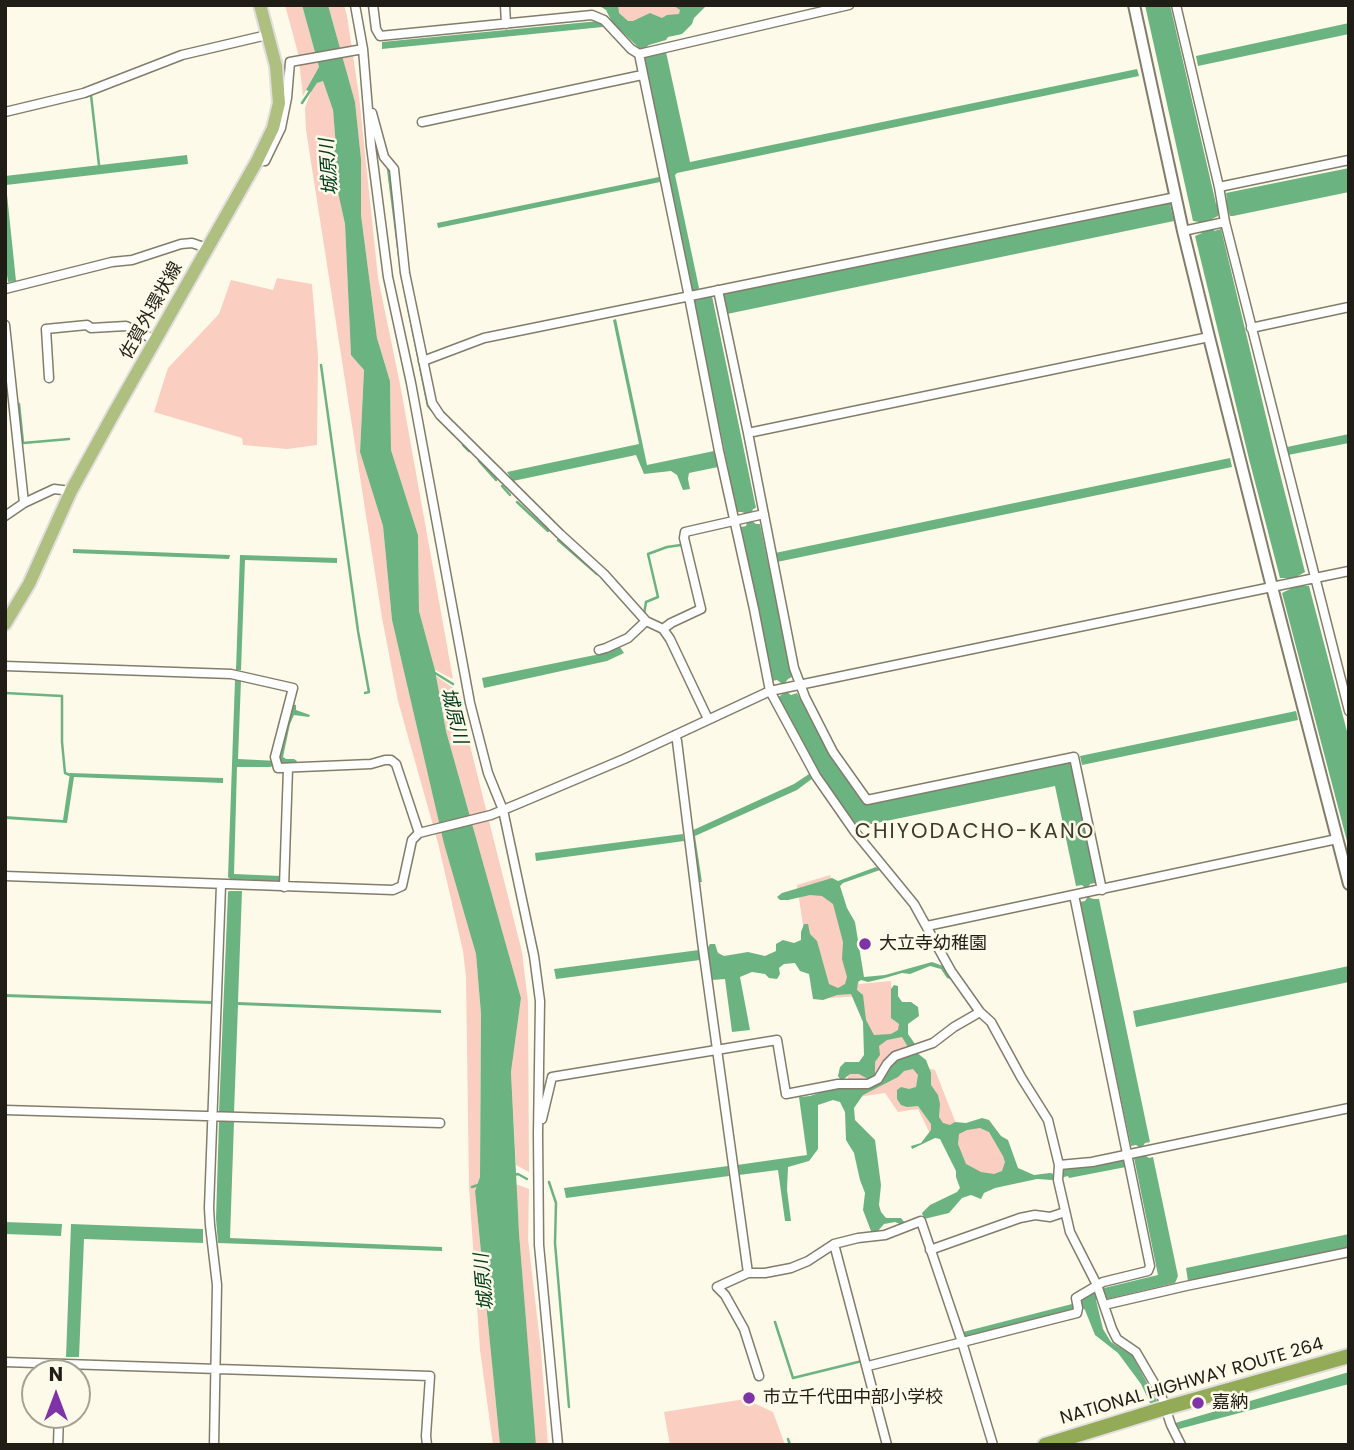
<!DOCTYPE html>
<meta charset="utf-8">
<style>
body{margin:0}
#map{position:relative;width:1354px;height:1450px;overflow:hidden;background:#fefae9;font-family:Poppins,sans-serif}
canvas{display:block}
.frame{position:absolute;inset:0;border:7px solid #1f1d16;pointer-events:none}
.north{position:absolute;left:21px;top:1359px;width:70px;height:70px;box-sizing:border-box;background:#fefae9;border:2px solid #a5a295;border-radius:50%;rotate:0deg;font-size:19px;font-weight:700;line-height:28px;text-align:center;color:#1f1d16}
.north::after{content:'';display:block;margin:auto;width:24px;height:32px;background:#7e34a6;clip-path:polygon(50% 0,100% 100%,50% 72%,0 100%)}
</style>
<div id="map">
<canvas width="1354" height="1450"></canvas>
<div class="frame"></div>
<div class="north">N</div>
</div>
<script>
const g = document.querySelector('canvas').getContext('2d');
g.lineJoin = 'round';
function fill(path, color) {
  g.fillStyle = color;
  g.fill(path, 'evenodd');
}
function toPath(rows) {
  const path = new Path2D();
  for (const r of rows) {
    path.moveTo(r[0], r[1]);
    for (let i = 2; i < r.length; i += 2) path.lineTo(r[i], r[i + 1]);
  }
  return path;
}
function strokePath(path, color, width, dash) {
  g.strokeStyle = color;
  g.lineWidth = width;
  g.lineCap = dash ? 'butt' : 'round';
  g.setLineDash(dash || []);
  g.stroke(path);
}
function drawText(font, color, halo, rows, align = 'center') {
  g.font = font + ' Poppins,"Noto Sans JP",sans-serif';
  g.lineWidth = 5;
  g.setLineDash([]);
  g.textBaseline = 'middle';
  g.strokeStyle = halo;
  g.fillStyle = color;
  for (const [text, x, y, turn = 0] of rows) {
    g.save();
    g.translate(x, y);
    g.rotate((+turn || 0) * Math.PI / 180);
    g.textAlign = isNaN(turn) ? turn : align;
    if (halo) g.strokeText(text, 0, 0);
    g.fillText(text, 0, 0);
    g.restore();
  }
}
fill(toPath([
 [285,5,302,5,319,67,303,96,298,53],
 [328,5,344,5,347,16,359,96,378,278,400,384,453,679,435,670,419,611,418,535,391,450,390,381,377,338,361,215,361,159,355,102],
 [611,5,696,5,641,36,615,17],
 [323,80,333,110,336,147,331,161,345,224,351,354,364,370,360,452,383,526,392,620,444,844,476,954,481,1014,480,1177,475,1191,500,1445,493,1445,480,1350,469,1187,466,977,463,951,438,843,398,701,382,618,306,130,305,108,311,92,317,83],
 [277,278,312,284,318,356,317,445,287,449,243,445,242,438,154,412,168,368,219,314,231,280,273,290],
 [436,676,456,690,522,952,528,1002,529,1172,516,1165,511,1072,521,998,446,731],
 [830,875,859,984,891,981,893,1017,904,1022,915,1065,935,1070,957,1126,990,1126,1019,1180,966,1192,942,1135,931,1136,918,1109,898,1112,885,1093,851,1098,846,1064,871,1063,861,996,814,999,797,885],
 [516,1184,529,1189,528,1239,541,1351,548,1445,536,1445,535,1438,519,1233],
 [745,1399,773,1412,785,1445,670,1445,664,1412]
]), '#facec1');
fill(toPath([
 [302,5,328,5,355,102,361,159,361,215,377,338,390,381,391,450,418,535,419,611,435,670,446,731,521,998,511,1072,519,1233,536,1445,500,1445,475,1191,480,1177,481,1014,476,954,444,844,392,620,383,526,360,452,364,370,351,355,345,224,331,161,336,147,333,110,323,81,317,83,311,92,306,90,319,67],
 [598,5,618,5,619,13,628,21,633,21,650,13,662,18,667,15,679,14,680,10,673,5,707,5,694,18,692,24,682,34,668,37,666,40,649,45,645,48,639,48,612,22,606,10],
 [1145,5,1170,5,1216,204,1227,202,1226,193,1349,168,1349,192,1233,216,1230,216,1227,206,1218,208,1218,216,1212,219,1214,231,1221,229,1275,454,1305,572,1298,576,1301,586,1309,586,1349,739,1349,849,1282,593,1292,588,1289,578,1280,578,1249,459,1195,236,1202,233,1199,222,1193,221],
 [599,21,603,27,382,49,382,42],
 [1349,23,1349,34,1198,66,1196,56],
 [666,52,690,162,1137,69,1139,76,677,173,675,175,699,288,697,290,699,299,712,296,756,508,753,509,751,514,752,521,756,524,760,524,792,677,788,679,785,683,787,692,791,695,797,693,828,752,866,805,1070,762,1096,883,1090,884,1088,888,1090,898,1094,899,1099,899,1150,1142,1145,1143,1143,1146,1145,1155,1149,1158,1153,1157,1178,1276,1175,1283,1107,1299,1105,1294,1096,1297,1096,1300,1103,1329,1111,1342,1132,1355,1158,1403,1151,1405,1141,1384,1118,1353,1095,1335,1085,1310,1080,1305,1081,1299,1091,1294,1104,1291,1104,1288,1158,1275,1134,1158,1141,1156,1139,1147,1136,1145,1131,1146,1080,902,1085,901,1087,898,1085,888,1082,885,1076,886,1055,786,857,827,818,771,777,698,784,693,781,683,777,680,772,681,741,527,746,526,747,522,746,514,742,512,737,512,694,302,695,299,693,291,691,289,644,56],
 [187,155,188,164,6,185,16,281,8,282,5,261,5,176],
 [659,177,660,182,438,228,437,223],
 [1169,201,1174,221,727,314,723,294],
 [616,319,647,465,714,451,718,467,689,473,688,479,690,489,683,490,677,475,671,471,644,474,636,455,513,481,507,472,639,444,613,320],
 [1349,434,1349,443,1288,455,1287,447],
 [1230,458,1232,467,777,562,775,553],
 [73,549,230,555,229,559,73,553],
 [240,555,337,558,337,563,245,560,241,670,236,670],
 [620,647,624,653,607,661,484,688,482,678,605,653],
 [235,680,241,680,238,759,278,761,292,704,296,705,296,710,310,715,309,717,294,715,290,724,283,757,286,759,294,759,297,761,295,764,273,766,270,767,237,767,234,874,281,876,280,881,230,879,228,877],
 [1296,711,1298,720,1082,765,1080,756],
 [70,773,223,778,223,783,74,777,67,823,5,819,5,816,63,820],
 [809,774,813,778,797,790,695,836,702,882,698,882,691,831,794,784],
 [683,834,684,841,536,861,535,853],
 [876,867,880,870,843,883,840,886,847,908,855,922,864,977,885,975,932,962,943,966,953,980,947,978,941,969,930,966,910,974,902,973,885,978,868,982,861,980,858,982,857,990,863,995,866,1020,874,1035,891,1034,898,1030,899,1024,891,1018,891,989,894,985,898,986,898,996,902,1002,911,1002,918,1007,919,1016,908,1024,908,1034,915,1044,908,1047,902,1037,887,1040,879,1046,880,1055,875,1062,875,1076,868,1079,859,1074,850,1074,844,1079,844,1086,875,1086,882,1080,889,1067,895,1061,916,1052,926,1060,931,1073,931,1085,938,1095,940,1104,939,1117,943,1123,950,1125,955,1122,966,1123,982,1118,989,1120,1001,1136,1008,1140,1018,1168,1034,1175,1050,1173,1054,1174,1061,1173,1064,1169,1087,1167,1121,1159,1125,1160,1126,1167,1069,1178,1068,1176,1052,1180,1037,1179,995,1188,984,1193,981,1199,971,1195,962,1198,949,1213,924,1219,922,1213,930,1205,957,1192,960,1188,956,1177,956,1171,940,1139,935,1138,912,1149,911,1146,921,1143,931,1130,931,1124,918,1106,907,1107,901,1105,897,1099,897,1090,901,1087,909,1089,916,1087,918,1075,913,1069,904,1071,898,1077,863,1095,854,1108,855,1120,875,1140,881,1185,879,1205,881,1212,886,1218,901,1218,905,1223,902,1225,895,1222,884,1224,877,1232,871,1231,863,1210,865,1193,860,1180,854,1153,846,1140,845,1112,840,1102,833,1100,818,1105,818,1149,809,1161,788,1167,787,1190,791,1221,785,1221,778,1170,739,1175,737,1165,807,1155,799,1097,810,1096,839,1086,840,1079,838,1076,840,1067,845,1062,859,1062,864,1055,863,1022,851,994,837,995,823,1000,813,999,809,974,800,971,795,963,784,964,779,968,780,974,777,979,769,978,765,974,752,972,740,977,750,1030,732,1032,725,979,712,980,707,949,710,944,715,944,718,953,724,956,748,952,765,956,776,951,776,944,783,940,794,943,801,940,801,932,804,924,808,924,810,934,817,941,829,984,838,988,845,984,847,977,842,959,843,942,833,904,822,896,810,895,788,900,780,900,777,897,782,893,832,878,838,881],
 [980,1128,989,1132,1003,1156,1005,1162,1002,1171,994,1174,981,1172,966,1164,958,1144,959,1134,967,1130],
 [229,891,242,891,238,1002,441,1010,441,1013,238,1005,234,1113,219,1112,228,892],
 [699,950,700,960,556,979,554,969],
 [1349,966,1349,982,1136,1027,1133,1011],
 [5,994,212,1001,212,1004,5,997],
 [219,1121,234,1122,230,1238,442,1247,442,1251,218,1243,216,1219],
 [728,1166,729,1176,566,1198,564,1188],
 [5,1222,62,1224,61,1236,5,1234],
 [71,1224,203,1229,203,1243,84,1239,79,1357,66,1357],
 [1349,1234,1349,1248,1188,1281,1186,1268],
 [1072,1304,1074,1310,965,1338,963,1332],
 [1349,1372,1349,1384,1179,1429,1175,1425,1175,1423]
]), '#6cb382');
strokePath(toPath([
 [91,95,99,165],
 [302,103,310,91],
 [388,168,399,255],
 [401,272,428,406,453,434],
 [321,365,358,631,369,692,365,693],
 [19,404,23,443,69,439],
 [463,445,469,451],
 [479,461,496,480],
 [502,486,510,495],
 [517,502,548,531],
 [558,540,597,574],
 [644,614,646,602,658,597,648,554,667,547,681,545],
 [435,673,453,684],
 [5,693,62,696,62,742,65,773,70,775],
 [514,1175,518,1174,527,1179],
 [549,1182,556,1203,555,1243,569,1407],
 [472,1187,481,1184],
 [775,1322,793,1378,862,1361],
 [788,1439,790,1445]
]), '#6cb382', 2.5);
const minor = toPath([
 [355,5,363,49,371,146,388,277,411,383,470,703,488,773,503,810,534,956,540,1001,538,1134,539,1245,558,1445],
 [373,5,376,29,380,36,592,15,604,20,631,49,639,54,689,297,719,451,754,609,770,691,816,776,855,832,914,904,951,971,980,1012,991,1022,1021,1077,1048,1120,1059,1165,1058,1180,1070,1232,1097,1285,1112,1329,1117,1339,1136,1352,1161,1395,1171,1425,1181,1445],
 [505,5,506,24],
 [1176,5,1219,187,1225,222,1183,231],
 [639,54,849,5],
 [5,112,84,93,182,55,267,35],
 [372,113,384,157,394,169,405,273,432,403,440,415,560,534,604,574,646,621,663,629,670,639,708,719],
 [422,122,642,75],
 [257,161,265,161,281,128,287,98,290,62,363,49],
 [1219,187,1349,160],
 [1225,222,1349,711],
 [5,289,112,262,132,260,181,244,192,243,207,248],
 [718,290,748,433,794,668,805,697,833,752,867,800,1074,757,1102,890],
 [5,325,24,503],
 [1251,328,1349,307],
 [423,361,484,338,1176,197],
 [49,378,46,329,87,325,91,328,126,326,155,340],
 [748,433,1209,337],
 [5,516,24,503,54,489,71,491],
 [663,629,671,623,701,609,684,538,685,532,764,514],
 [599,650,606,648,628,638,646,621],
 [5,666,231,674,293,688,275,757,278,768,371,764,385,760,391,760,396,764,419,833],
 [675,735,677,741,702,941,748,1273],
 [5,876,393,890,402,886,412,840,419,833,491,815,520,803,624,759,770,691,1349,571],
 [284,887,288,768],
 [927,926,1337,839],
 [5,1110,440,1123],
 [542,1119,552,1077,777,1040,786,1094,838,1084,868,1084,878,1079,887,1064,895,1056,933,1043,954,1027,980,1012],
 [1059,1165,1092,1162,1349,1108],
 [834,1244,887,1445],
 [930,1250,1020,1218,1035,1215,1050,1217,1065,1212],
 [1104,1305,1186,1286,1349,1252],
 [5,1362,430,1376,426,1436,427,1445],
 [868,1366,1077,1313,1078,1308,1076,1298,1103,1282,1148,1271,1150,1266,1074,895],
 [759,1376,744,1329,725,1295,717,1287,748,1273,765,1273,791,1268,808,1261,834,1244,858,1238,885,1235,921,1221,962,1342,993,1445],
 [58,1445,59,1415],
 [214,1445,217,1285,210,1225,209,1208,221,885]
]);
const tertiary = toPath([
 [1134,5,1183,231,1209,337,1272,587,1349,884]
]);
const primary = toPath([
 [5,624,29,584,71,491,114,413,257,161,273,128,279,103,276,66,260,5]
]);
const trunk = toPath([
 [1045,1445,1165,1408,1349,1356]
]);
strokePath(minor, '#827d6b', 11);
strokePath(tertiary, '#827d6b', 14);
strokePath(primary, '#e0dfde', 16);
strokePath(trunk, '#e0dfde', 18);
strokePath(minor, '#fff', 8);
strokePath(tertiary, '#fff', 10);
strokePath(primary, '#aebf80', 12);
strokePath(trunk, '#93aa56', 14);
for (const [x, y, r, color] of [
 [865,944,7,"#7e34a6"],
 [749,1398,7,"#7e34a6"],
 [1198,1403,7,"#7e34a6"]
]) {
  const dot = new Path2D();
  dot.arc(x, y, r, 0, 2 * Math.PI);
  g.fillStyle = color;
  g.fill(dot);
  strokePath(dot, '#fefae9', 2.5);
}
drawText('18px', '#1f1d16', '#fefae9', [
 ["佐賀外環状線",152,311,-61],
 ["NATIONAL HIGHWAY ROUTE 264",1192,1382,-16]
]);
drawText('18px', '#1f1d16', '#fefae9', [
 ["大立寺幼稚園",879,944],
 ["市立千代田中部小学校",763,1398],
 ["嘉納",1212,1403]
], 'left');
drawText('italic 19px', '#013b1b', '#fefae9', [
 ["城原川",330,167,-94],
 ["城原川",453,716,76],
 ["城原川",485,1282,-95]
]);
g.letterSpacing = '2px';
drawText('21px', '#3f3b2b', '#fefae9', [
 ["CHIYODACHO-KANO",975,833]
]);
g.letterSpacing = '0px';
</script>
